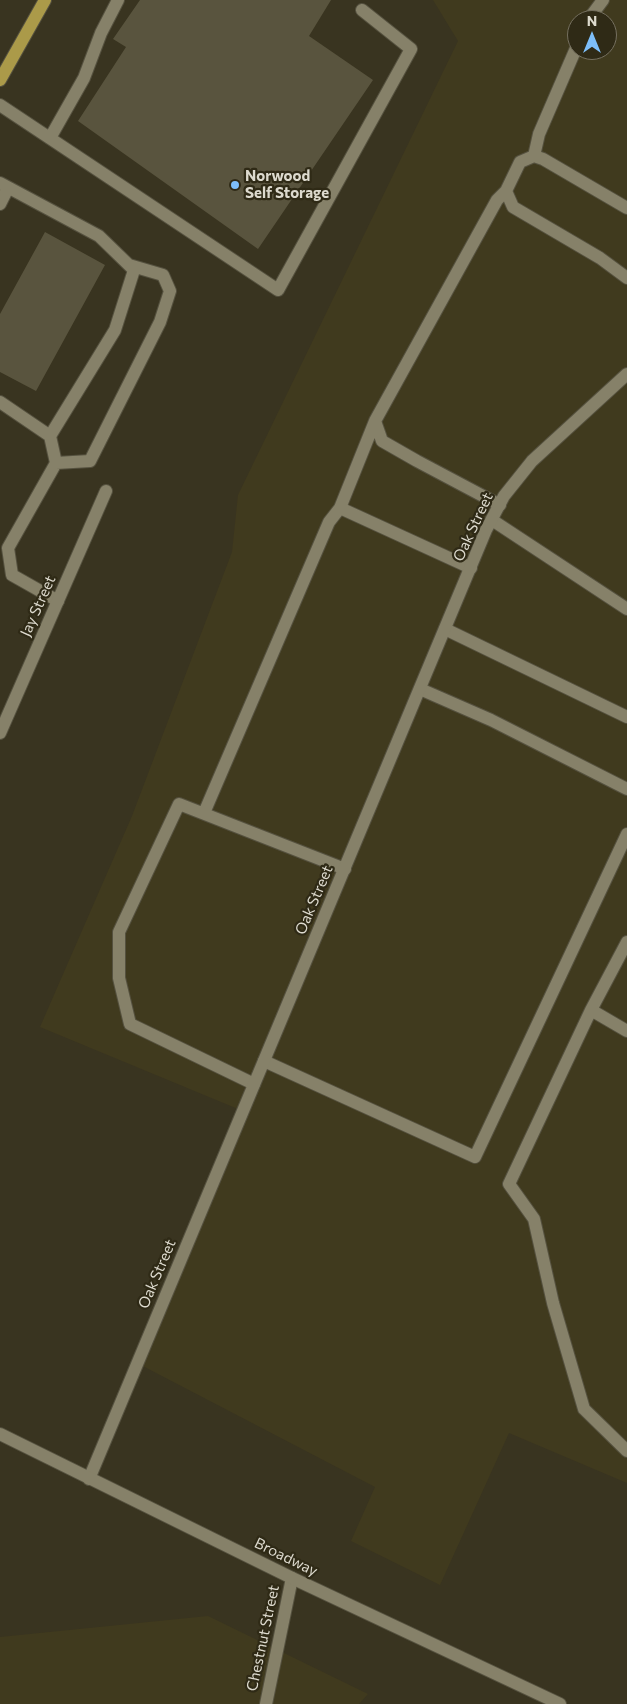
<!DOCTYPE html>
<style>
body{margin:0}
#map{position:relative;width:627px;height:1704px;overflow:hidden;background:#393420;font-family:Commissioner,sans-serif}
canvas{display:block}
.north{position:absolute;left:567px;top:10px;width:50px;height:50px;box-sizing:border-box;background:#2f2a16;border:1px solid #757060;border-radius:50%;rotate:0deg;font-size:14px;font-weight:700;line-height:20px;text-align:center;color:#dddace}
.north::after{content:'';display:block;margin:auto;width:18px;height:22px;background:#7dbef9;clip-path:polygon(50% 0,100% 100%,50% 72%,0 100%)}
</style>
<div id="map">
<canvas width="627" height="1704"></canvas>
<div class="north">N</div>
</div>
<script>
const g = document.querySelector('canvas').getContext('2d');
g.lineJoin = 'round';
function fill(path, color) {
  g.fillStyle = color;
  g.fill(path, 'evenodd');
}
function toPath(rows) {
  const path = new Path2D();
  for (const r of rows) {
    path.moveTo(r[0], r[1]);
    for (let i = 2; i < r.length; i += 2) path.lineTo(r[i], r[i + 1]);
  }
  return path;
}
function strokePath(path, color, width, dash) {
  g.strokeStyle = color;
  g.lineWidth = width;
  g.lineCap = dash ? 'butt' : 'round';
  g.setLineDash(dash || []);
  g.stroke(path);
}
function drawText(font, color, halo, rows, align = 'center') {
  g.font = font + ' Commissioner,sans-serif';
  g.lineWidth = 4.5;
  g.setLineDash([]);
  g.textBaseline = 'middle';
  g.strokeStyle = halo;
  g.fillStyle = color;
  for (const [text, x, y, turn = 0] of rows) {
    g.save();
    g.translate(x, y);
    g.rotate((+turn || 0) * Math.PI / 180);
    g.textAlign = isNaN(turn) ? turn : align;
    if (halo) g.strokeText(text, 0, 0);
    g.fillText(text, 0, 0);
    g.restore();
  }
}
fill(toPath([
 [433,0,627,0,627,1483,509,1433,440,1585,351,1541,375,1487,137,1363,238,1109,40,1027,132,816,232,552,238,495,458,41],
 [577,20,607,20,607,50,577,50],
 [208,1616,368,1694,359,1704,0,1704,0,1637]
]), '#403a1e');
fill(toPath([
 [140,0,331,0,309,36,373,80,258,249,78,121,126,47,113,39],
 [45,232,105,265,36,391,0,372,0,314]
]), '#59543e');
const lane = toPath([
 [588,20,603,0],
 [0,105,278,290,411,49,362,10],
 [50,138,84,78,101,33,118,0],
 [534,156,539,134,577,46],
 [0,183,99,236,134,270,115,330,50,436,0,402],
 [0,204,8,188],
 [627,208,543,159,534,156,520,162,506,191,513,207,600,258,627,278],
 [50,436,56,463,90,461,160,322,170,291,163,275,129,265],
 [56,463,8,548,12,575,58,601],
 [500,505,417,461,382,441,375,421,497,200,506,191],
 [340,508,471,568],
 [492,520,627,609],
 [445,629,627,717],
 [420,689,491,720,627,789],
 [204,813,329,522,340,508,375,421],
 [627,942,591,1010,627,1031],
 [591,1010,509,1184,534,1219,553,1303,584,1409,627,1451],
 [264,1061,475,1157,627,834],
 [254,1084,130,1024,119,978,119,932,179,804,345,869]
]);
const street = toPath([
 [0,733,106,491],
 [89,1479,486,530,504,496,532,461,627,374],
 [266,1704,292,1578]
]);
const secondary = toPath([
 [0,1434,292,1578,560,1704]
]);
const primary = toPath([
 [0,80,45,0]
]);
strokePath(lane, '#55513f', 14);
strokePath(street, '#55513f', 14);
strokePath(secondary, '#55513f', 14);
strokePath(primary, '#55513f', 14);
strokePath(lane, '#868169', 12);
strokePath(street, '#868169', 12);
strokePath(secondary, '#868169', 12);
strokePath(primary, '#ab9a49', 12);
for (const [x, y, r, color] of [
 [235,185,5,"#7dbef9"]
]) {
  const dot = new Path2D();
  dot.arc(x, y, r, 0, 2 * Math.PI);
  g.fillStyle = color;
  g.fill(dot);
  strokePath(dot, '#2f2a16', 2);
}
drawText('bold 15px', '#dddace', '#2f2a16', [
 ["Norwood",245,176],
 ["Self Storage",245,193]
], 'left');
drawText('15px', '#dddace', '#2f2a16', [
 ["Oak Street",473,527,-65],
 ["Jay Street",38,606,-66],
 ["Oak Street",314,900,-67],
 ["Oak Street",157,1274,-67],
 ["Broadway",286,1557,26],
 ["Chestnut Street",263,1638,-78]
]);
</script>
